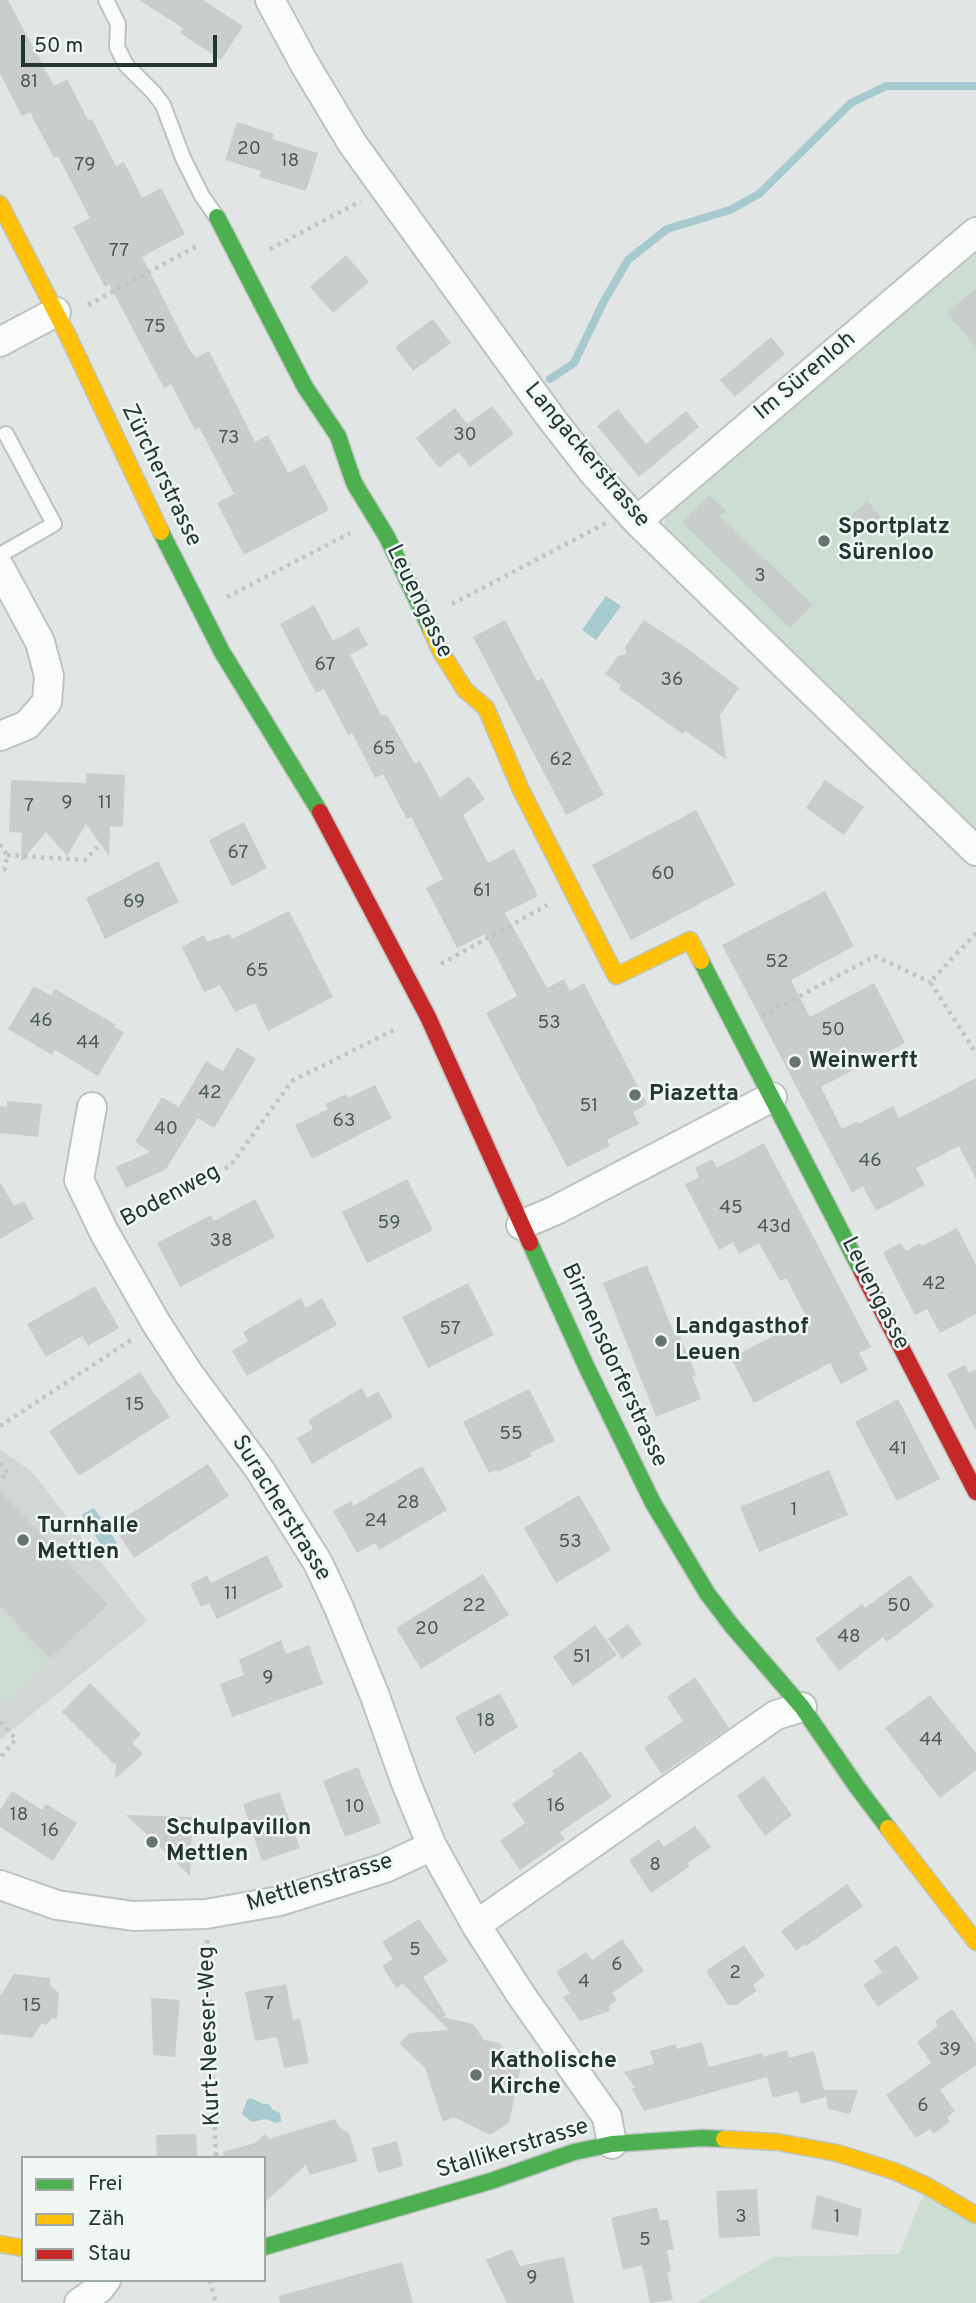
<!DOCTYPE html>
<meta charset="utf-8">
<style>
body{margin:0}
#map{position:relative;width:976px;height:2303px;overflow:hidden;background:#e1e6e4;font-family:Overpass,sans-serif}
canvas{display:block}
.legend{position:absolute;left:21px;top:2156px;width:245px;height:126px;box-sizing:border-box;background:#eff6f3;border:2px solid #9da9a5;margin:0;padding:9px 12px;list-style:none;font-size:21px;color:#233631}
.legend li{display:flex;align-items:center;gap:14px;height:35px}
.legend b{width:35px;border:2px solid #9da9a5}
.scale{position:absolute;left:21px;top:35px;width:196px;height:32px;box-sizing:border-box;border:4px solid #233631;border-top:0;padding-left:9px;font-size:21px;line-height:24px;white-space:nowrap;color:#233631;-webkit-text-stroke:5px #eff6f3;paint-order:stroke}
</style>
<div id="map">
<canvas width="976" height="2303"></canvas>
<ul class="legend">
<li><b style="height:9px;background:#4caf50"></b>Frei</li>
<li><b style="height:9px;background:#ffc107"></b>Zäh</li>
<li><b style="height:9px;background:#c62828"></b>Stau</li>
</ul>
<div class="scale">50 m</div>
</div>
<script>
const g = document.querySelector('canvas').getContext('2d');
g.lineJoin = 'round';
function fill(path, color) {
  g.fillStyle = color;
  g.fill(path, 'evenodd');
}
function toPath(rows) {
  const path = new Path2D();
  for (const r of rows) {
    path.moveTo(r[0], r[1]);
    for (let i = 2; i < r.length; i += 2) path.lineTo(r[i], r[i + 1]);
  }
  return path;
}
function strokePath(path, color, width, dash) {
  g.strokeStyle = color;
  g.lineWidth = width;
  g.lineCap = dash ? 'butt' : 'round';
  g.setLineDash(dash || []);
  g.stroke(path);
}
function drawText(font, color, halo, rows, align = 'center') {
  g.font = font + ' Overpass,sans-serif';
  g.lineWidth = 5;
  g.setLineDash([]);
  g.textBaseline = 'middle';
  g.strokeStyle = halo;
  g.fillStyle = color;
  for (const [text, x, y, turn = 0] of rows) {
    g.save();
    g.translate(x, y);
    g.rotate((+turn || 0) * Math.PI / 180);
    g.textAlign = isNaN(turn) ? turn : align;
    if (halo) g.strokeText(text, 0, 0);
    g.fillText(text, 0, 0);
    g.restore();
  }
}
fill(toPath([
 [0,1449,32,1472,147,1621,0,1740]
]), '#d0d7d4');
fill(toPath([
 [976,242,976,837,668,536,664,523,668,510],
 [0,1612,48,1662,5,1703,0,1698],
 [927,2186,976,2215,976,2303,696,2303,773,2257,899,2254]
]), '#ccded2');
fill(toPath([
 [606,596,621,606,596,640,582,630],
 [94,1508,117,1543,105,1551,82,1515],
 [251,2098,263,2104,269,2104,273,2110,280,2113,281,2121,277,2123,265,2119,252,2122,242,2114,247,2100]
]), '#a7c9d0');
strokePath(toPath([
 [550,379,574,363,604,301,628,260,667,229,730,210,759,194,851,103,886,86,976,86]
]), '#a7c9d0', 8);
fill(toPath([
 [0,0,8,0,54,86,67,79,88,120,92,119,116,166,124,162,142,198,161,188,185,234,142,257,189,349,196,358,209,351,255,442,268,435,288,473,305,464,329,510,244,555,217,503,234,494,199,427,195,430,171,384,164,388,109,284,105,287,73,227,90,218,58,156,54,158,30,112,22,116,0,74],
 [139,0,203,0,243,26,221,60,180,33,183,28],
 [237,122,274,134,272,139,318,153,306,191,259,177,261,171,225,160],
 [346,255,369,282,333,313,310,287],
 [976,288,976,347,947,313],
 [433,319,451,343,413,371,395,347],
 [771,337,785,354,735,397,720,380],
 [492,406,514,434,470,467,459,452,439,468,416,438,455,408,467,424],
 [618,409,646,444,686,411,699,427,639,477,597,426],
 [709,495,726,511,720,517,813,605,790,628,682,522],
 [867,501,882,518,865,534,850,517],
 [314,605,333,641,358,627,368,645,350,655,381,715,387,715,415,764,420,761,440,798,469,776,485,799,463,815,488,863,514,849,538,896,505,913,547,988,564,979,570,991,584,983,647,1104,633,1112,639,1124,607,1140,610,1146,567,1167,486,1013,517,996,485,934,457,948,426,888,443,879,411,817,407,819,383,774,375,778,352,733,348,735,324,689,316,693,280,624],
 [505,620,537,681,542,678,604,795,566,815,473,637],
 [644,620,688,649,739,688,720,715,726,759,685,731,683,734,619,689,621,685,605,674,618,656,626,654,625,647],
 [86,773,125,775,123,827,110,826,109,856,86,824,67,856,46,832,21,862,22,833,9,832,11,780,86,783],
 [825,780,864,807,844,835,806,808],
 [696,810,735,885,631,940,592,865],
 [244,822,267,868,232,886,209,840],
 [158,861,179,902,105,939,86,898],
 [825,891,854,946,791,980,800,998,810,1017,874,983,905,1043,821,1087,842,1129,857,1121,858,1124,893,1106,899,1118,976,1078,976,1179,959,1146,916,1168,925,1185,876,1211,863,1186,852,1193,761,1019,722,945],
 [289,911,333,997,268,1031,255,1003,235,1012,220,985,204,992,182,947,204,935,207,942,229,934,232,939],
 [34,986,51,996,55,989,116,1025,114,1027,124,1032,98,1076,55,1050,52,1055,8,1029],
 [237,1047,256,1059,214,1128,198,1118,166,1169,126,1188,116,1167,150,1152,135,1142,162,1097,179,1107,206,1061,223,1071],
 [375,1085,392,1118,312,1159,295,1125,328,1109,325,1104,346,1094,348,1098],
 [7,1101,42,1104,38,1137,0,1133,0,1106,7,1107],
 [764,1143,871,1347,859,1353,868,1370,841,1384,830,1363,754,1403,731,1358,807,1318,786,1278,780,1281,759,1243,739,1254,733,1242,719,1250,685,1184,699,1177,695,1168,712,1159,717,1168],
 [407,1179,433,1230,367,1263,342,1212],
 [0,1182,14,1206,24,1201,34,1219,0,1239],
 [255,1199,275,1237,180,1287,157,1243,211,1215,214,1221],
 [957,1228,976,1265,976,1314,940,1333,927,1309,915,1315,883,1252,901,1243,906,1251,920,1243,922,1246],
 [647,1265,675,1336,679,1334,696,1375,692,1377,701,1399,656,1417,603,1283],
 [468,1283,494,1335,428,1368,402,1317],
 [95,1286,119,1328,88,1346,82,1336,46,1357,27,1324],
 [301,1298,306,1308,322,1298,337,1325,247,1376,232,1351,248,1341,243,1332],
 [965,1365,969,1373,976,1369,976,1431,947,1374],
 [140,1372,170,1417,79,1476,49,1431],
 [362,1388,367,1398,378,1391,393,1417,312,1464,297,1438,313,1429,308,1420],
 [529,1389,555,1441,530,1453,532,1456,498,1472,497,1470,489,1473,463,1422],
 [898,1399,940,1479,897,1501,855,1422],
 [208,1464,229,1496,134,1558,113,1525],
 [422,1466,447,1510,379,1550,375,1543,357,1553,333,1511,351,1501,353,1506],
 [829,1470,848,1515,759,1552,740,1507],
 [0,1491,108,1605,50,1658,0,1606],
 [579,1495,611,1550,556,1583,524,1528],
 [267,1555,283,1587,217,1619,209,1603,201,1607,190,1584,207,1575,211,1583],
 [483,1574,509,1615,421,1669,396,1628],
 [910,1575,934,1606,887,1642,883,1637,839,1671,815,1639,862,1604,865,1608],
 [628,1624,642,1644,622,1659,608,1639],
 [595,1625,617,1655,573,1686,553,1657],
 [281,1640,286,1654,309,1645,323,1684,232,1717,220,1684,244,1675,239,1660],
 [695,1677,729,1728,662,1774,644,1748,683,1721,667,1697],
 [90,1683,141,1734,132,1743,143,1754,115,1779,116,1762,114,1764,62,1712],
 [500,1693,518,1727,474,1754,455,1717],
 [930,1695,976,1753,976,1770,940,1798,885,1728],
 [581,1751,612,1797,560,1832,565,1839,520,1870,500,1841,525,1823,512,1804,554,1775,552,1771],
 [358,1767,381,1823,345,1837,323,1781],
 [764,1776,792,1815,765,1836,737,1796],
 [12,1791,42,1810,46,1804,77,1823,53,1861,0,1827,0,1810],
 [279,1792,300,1848,262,1861,243,1804],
 [126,1815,193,1817,190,1876],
 [695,1826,711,1847,688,1863,690,1866,651,1893,629,1860,659,1839,664,1847],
 [847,1884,863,1906,806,1946,805,1944,796,1951,781,1931],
 [419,1919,448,1961,423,1977,446,2015,443,2017,473,2024,484,2040,500,2043,513,2063,521,2066,509,2123,490,2135,454,2117,443,2122,425,2068,399,2043,410,2033,449,2030,403,1984,396,1988,382,1966,393,1959,382,1942],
 [622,1939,644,1971,612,1993,617,2000,609,2006,610,2011,580,2021,563,1997,570,1993,556,1972,586,1952,592,1960],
 [744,1945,765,1976,753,1985,757,1991,736,2005,728,2005,706,1971],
 [896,1945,919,1978,878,2007,863,1985,882,1972,874,1961],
 [14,1974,50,1978,50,1985,59,1993,57,2019,52,2018,46,2025,42,2023,32,2038,0,2034,0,1996],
 [286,1984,293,2020,300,2018,309,2063,284,2068,277,2037,255,2041,245,1992],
 [151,1998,180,2000,175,2057,153,2055],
 [952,2009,976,2043,976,2065,940,2090,955,2111,947,2117,950,2122,933,2134,930,2129,916,2138,886,2095,931,2063,917,2042,938,2026,935,2021],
 [702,2042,709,2067,762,2053,763,2057,787,2050,789,2058,814,2051,824,2090,858,2090,850,2114,828,2109,826,2097,801,2104,798,2091,773,2098,767,2077,644,2111,632,2089,635,2088,624,2072,654,2064,650,2051,676,2044,677,2049],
 [335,2119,339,2127,349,2133,358,2161,310,2175,306,2165,264,2203,264,2158,224,2158,223,2152,255,2143,265,2134,269,2139],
 [196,2134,197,2158,157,2158,156,2135],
 [397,2141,403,2166,378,2173,372,2148],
 [757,2189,760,2236,719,2238,716,2191],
 [817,2195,862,2209,858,2236,811,2229],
 [657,2207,660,2220,668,2220,674,2249,667,2250,671,2271,667,2272,673,2300,650,2303,642,2265,623,2270,611,2218],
 [512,2249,520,2266,564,2257,574,2303,507,2303,486,2260],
 [402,2262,413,2303,280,2303,279,2296]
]), '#c9cdcc');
const lane = toPath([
 [106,0,118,24,117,47,126,65,154,93,163,105,183,158,202,196,216,216],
 [0,555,54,524,6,434]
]);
const street = toPath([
 [270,0,304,63,352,143,551,418,593,472,637,521,976,851],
 [0,342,56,312],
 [637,521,976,232],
 [0,568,40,642,49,676,47,702,27,725,0,736],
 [92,1107,79,1180,104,1232,156,1323,189,1374,260,1470,318,1563,339,1608,375,1696,406,1783,432,1846,476,1925,521,1995,607,2117,612,2144],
 [521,1225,556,1210,772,1097],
 [0,1885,57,1905,133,1916,206,1914,280,1901,385,1868,432,1846],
 [476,1925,776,1715,802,1707],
 [79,2303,99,2289,106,2280]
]);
const fast = toPath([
 [217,217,305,387,338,436,354,483,387,537,431,630],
 [161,532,222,652,320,812],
 [701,961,862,1272],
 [530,1243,587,1368,653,1503,707,1593,732,1626,802,1707,857,1787,888,1828],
 [264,2247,491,2181,574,2152,612,2144,702,2138,724,2139]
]);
const slow = toPath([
 [0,204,68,336,161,532],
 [431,630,441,652,465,690,486,708,521,790,616,976,690,940,701,961],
 [888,1828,976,1942],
 [724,2139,777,2142,837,2153,894,2171,927,2186,976,2215],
 [0,2244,23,2248]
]);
const jam = toPath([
 [320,812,428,1017,530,1243],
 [862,1272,976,1492]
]);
strokePath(lane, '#bec3c1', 18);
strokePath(street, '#bec3c1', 32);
strokePath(fast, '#bec4c1', 19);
strokePath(slow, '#bec4c1', 19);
strokePath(jam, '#bec4c1', 19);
strokePath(toPath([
 [270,249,361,201],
 [88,305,197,246],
 [227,597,350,533],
 [452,604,606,523],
 [0,844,7,855,5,869,0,869],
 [7,855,85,860,97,847],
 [976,933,930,982,976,1053],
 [441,964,547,905],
 [762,1016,875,956,930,982],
 [127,1220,230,1166,292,1081,394,1030],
 [0,1426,134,1338],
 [0,1463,8,1473,0,1480],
 [0,1722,16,1739,0,1758],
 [207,1940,216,2158],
 [210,2280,216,2303]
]), '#c0c6c4', 4.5, [3.5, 5]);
strokePath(lane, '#fafbfb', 14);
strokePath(street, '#fafbfb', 28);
strokePath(fast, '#4caf50', 16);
strokePath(slow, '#ffc107', 16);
strokePath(jam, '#c62828', 16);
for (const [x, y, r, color] of [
 [824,541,7,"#667470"],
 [795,1062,7,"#667470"],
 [635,1095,7,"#667470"],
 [661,1341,7,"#667470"],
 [23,1540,7,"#667470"],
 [152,1842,7,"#667470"],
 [476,2075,7,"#667470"]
]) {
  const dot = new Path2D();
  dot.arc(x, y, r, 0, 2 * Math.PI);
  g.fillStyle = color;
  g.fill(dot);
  strokePath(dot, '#eff6f3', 2.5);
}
drawText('19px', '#4d5c58', null, [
 ["81",29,83],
 ["20",249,150],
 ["18",290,162],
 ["79",85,166],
 ["77",119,252],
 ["75",155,328],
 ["30",465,436],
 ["73",229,439],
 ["3",760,577],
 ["67",325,666],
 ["36",672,681],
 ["65",384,750],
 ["62",561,761],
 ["9",67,804],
 ["11",105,804],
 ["7",29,807],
 ["67",238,854],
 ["60",663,875],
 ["61",482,892],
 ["69",134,903],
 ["52",777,963],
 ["65",257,972],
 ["46",41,1022],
 ["53",549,1024],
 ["50",833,1031],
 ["44",88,1044],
 ["42",210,1094],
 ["51",589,1107],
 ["63",344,1122],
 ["40",166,1130],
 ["46",870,1162],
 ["45",731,1209],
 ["59",389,1224],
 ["43d",774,1228],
 ["38",221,1242],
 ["42",934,1285],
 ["57",450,1330],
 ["15",135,1406],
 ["55",511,1435],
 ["41",898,1450],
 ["28",408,1504],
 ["1",794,1511],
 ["24",376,1522],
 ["53",570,1543],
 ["11",231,1595],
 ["22",474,1607],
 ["50",899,1607],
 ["20",427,1630],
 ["48",849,1638],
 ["51",582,1658],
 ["9",268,1679],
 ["18",486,1722],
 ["44",931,1741],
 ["16",556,1807],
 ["10",355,1808],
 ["18",19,1816],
 ["16",50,1832],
 ["8",655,1866],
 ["5",415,1951],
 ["6",617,1966],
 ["2",735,1974],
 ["4",584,1983],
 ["7",269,2005],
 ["15",32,2007],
 ["39",950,2051],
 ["6",923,2107],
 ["3",741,2218],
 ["1",837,2218],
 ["5",645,2241],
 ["9",532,2279]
]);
drawText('23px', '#233631', '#eff6f3', [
 ["Im Sürenloh",806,377,-40],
 ["Langackerstrasse",586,456,50],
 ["Zürcherstrasse",160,476,64],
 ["Leuengasse",418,602,64],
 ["Bodenweg",171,1197,-28],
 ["Leuengasse",874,1294,63],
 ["Birmensdorferstrasse",613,1366,65],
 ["Suracherstrasse",280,1509,58],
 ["Mettlenstrasse",320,1884,-17],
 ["Kurt-Neeser-Weg",211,2036,-92],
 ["Stallikerstrasse",513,2150,-17]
]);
drawText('bold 23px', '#233631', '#eff6f3', [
 ["Sportplatz",838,528],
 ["Sürenloo",838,554],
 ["Weinwerft",809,1062],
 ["Piazetta",649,1095],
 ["Landgasthof",675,1328],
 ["Leuen",675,1354],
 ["Turnhalle",37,1527],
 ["Mettlen",37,1553],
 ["Schulpavillon",166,1829],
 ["Mettlen",166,1855],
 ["Katholische",490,2062],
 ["Kirche",490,2088]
], 'left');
</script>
